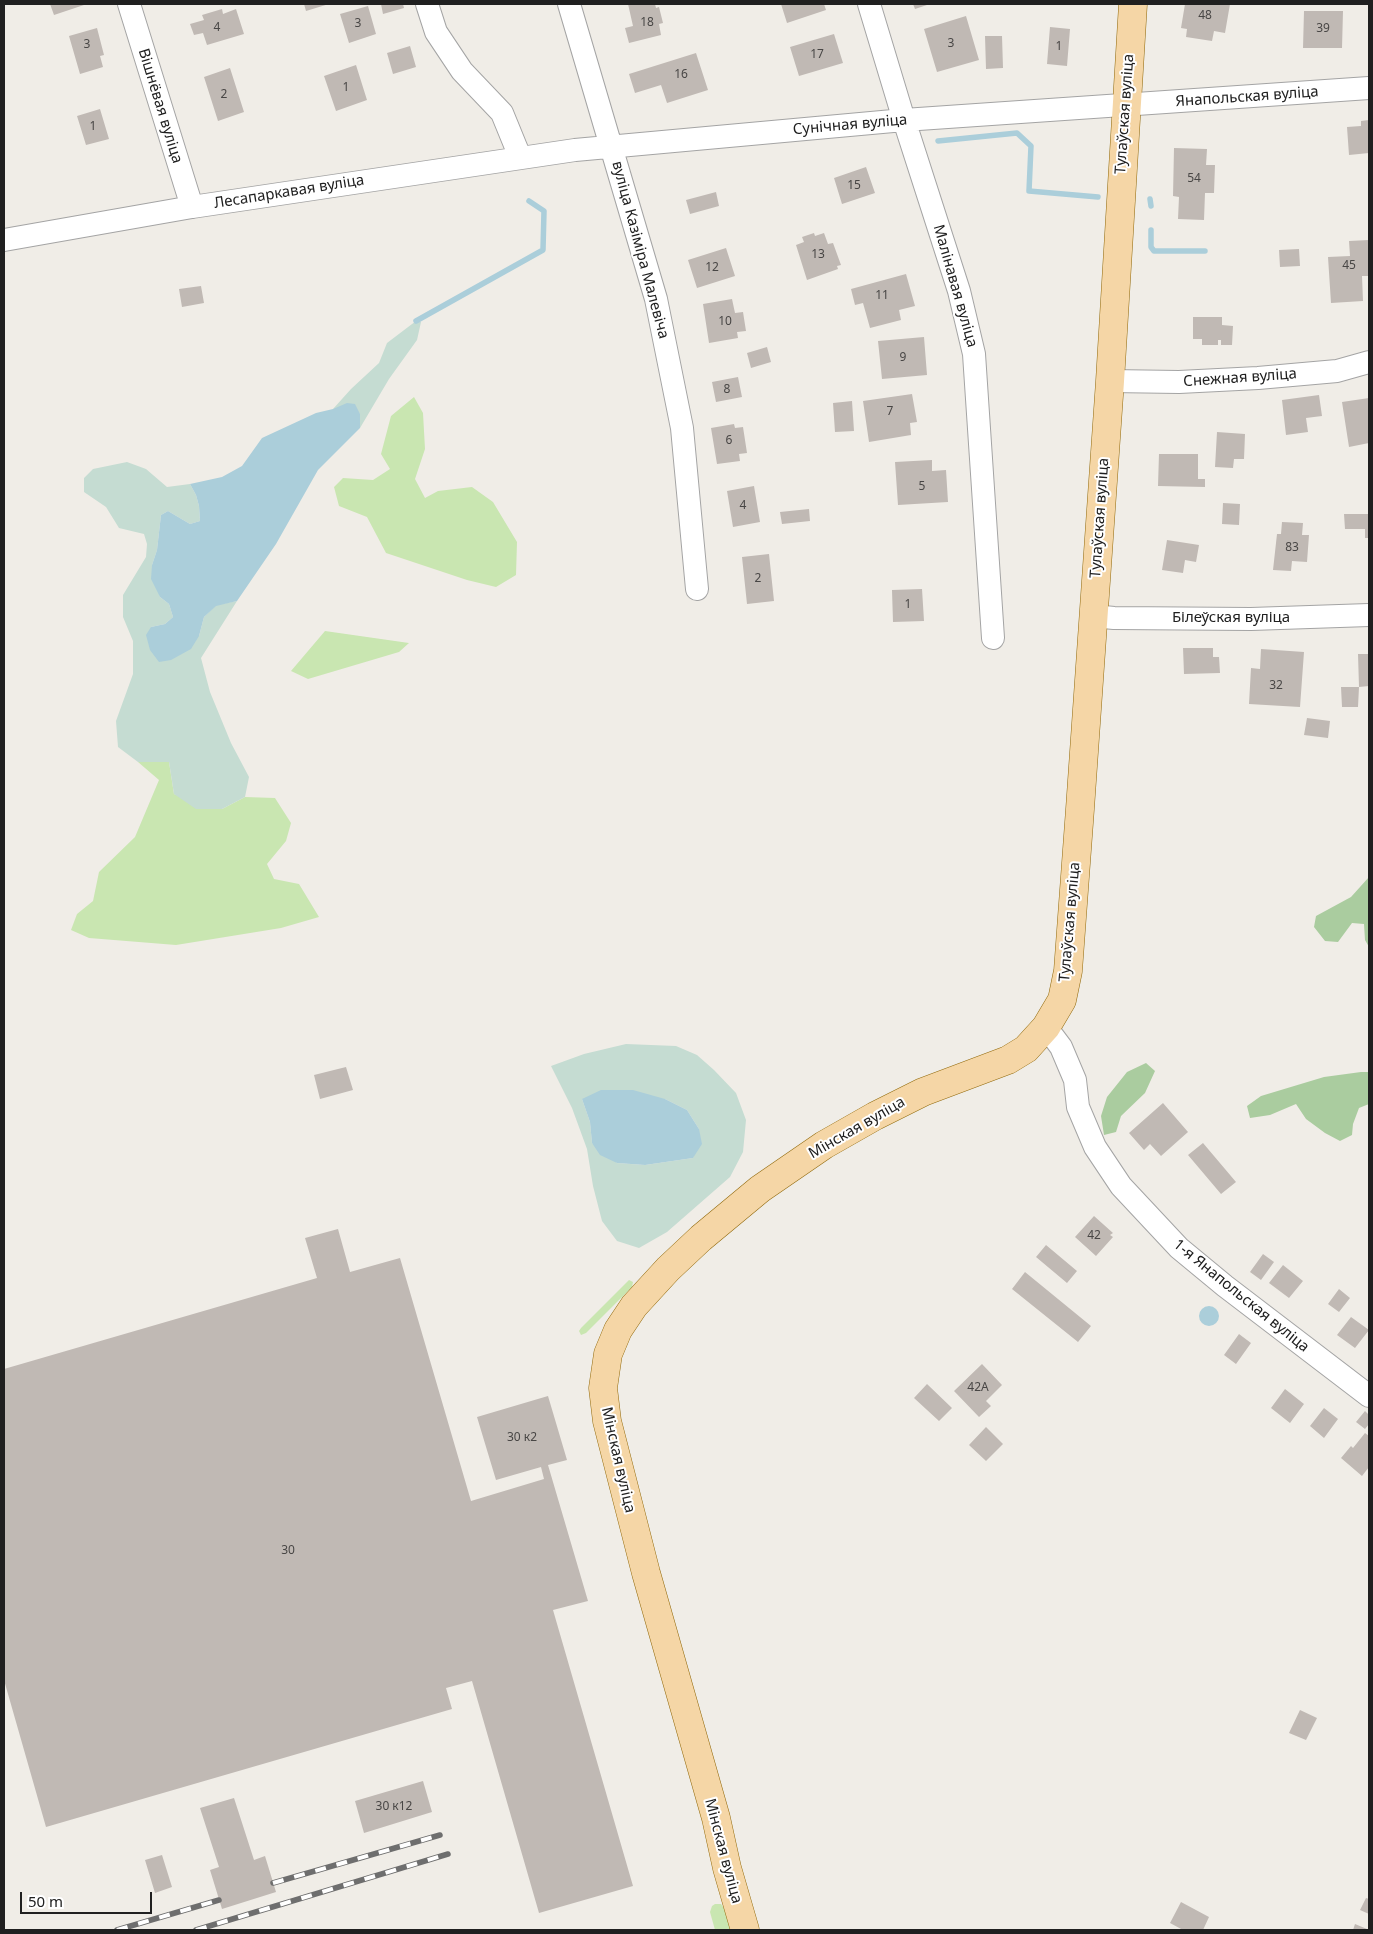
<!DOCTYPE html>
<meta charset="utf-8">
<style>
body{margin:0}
#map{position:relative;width:1373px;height:1934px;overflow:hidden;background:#f0ede7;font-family:"Noto Sans",sans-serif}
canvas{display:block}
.frame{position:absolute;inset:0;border:5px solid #202020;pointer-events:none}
.scale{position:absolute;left:20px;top:1892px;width:132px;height:22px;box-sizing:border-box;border:2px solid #202020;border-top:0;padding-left:6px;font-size:15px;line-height:18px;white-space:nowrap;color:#202020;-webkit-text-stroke:4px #fff;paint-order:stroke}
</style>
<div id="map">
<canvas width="1373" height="1934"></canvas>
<div class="frame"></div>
<div class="scale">50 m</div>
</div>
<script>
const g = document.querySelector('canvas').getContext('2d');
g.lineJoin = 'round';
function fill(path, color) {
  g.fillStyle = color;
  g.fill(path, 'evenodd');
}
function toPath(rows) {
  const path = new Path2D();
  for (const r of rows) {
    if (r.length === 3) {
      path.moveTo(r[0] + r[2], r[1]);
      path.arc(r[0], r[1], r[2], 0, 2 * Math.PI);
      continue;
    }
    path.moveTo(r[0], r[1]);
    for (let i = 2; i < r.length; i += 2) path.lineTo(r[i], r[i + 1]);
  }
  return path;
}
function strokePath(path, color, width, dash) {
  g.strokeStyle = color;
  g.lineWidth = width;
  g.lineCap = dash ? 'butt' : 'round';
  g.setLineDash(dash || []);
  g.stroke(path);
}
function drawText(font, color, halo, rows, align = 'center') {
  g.font = font + ' "Noto Sans",sans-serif';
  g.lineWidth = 4;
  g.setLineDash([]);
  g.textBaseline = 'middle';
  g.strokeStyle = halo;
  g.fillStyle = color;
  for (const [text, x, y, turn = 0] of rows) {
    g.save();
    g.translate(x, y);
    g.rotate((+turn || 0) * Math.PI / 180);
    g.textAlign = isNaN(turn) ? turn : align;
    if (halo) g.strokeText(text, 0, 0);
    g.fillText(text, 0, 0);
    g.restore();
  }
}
fill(toPath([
 [414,397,423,413,425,449,415,479,425,498,438,491,472,487,493,502,517,542,516,575,496,587,467,580,386,553,367,517,339,506,334,487,343,478,373,480,390,469,381,454,391,416],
 [325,631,409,643,399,652,308,679,291,671],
 [138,762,169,762,174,794,222,809,245,797,275,798,291,823,286,841,267,864,274,879,299,884,319,917,281,928,176,945,89,938,71,930,77,914,93,901,99,872,135,837,159,780],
 [629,1280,633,1282,632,1287,586,1333,581,1335,579,1331,581,1328],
 [715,1904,721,1904,724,1908,731,1930,715,1930,710,1912,712,1906]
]), '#c9e6b1');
fill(toPath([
 [1369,877,1369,947,1365,940,1364,924,1352,923,1338,942,1325,941,1314,927,1316,916,1351,897],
 [1146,1063,1155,1071,1145,1093,1121,1116,1116,1132,1104,1135,1101,1116,1107,1097,1127,1072],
 [1361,1072,1369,1072,1369,1104,1359,1108,1353,1124,1352,1135,1340,1141,1325,1133,1306,1119,1296,1104,1270,1115,1250,1118,1247,1106,1261,1096,1324,1077]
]), '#aacc9f');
fill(toPath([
 [416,321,421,322,417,340,389,379,360,428,360,414,333,409,351,389,379,363,387,343],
 [127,462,146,469,167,487,190,484,196,495,199,506,200,521,190,524,168,511,161,515,157,550,152,565,160,597,169,604,173,617,165,624,151,627,199,636,204,617,216,605,237,601,201,658,210,692,231,743,249,777,245,797,222,809,196,809,174,794,169,762,138,762,118,747,116,721,133,674,133,641,123,617,123,595,146,557,147,544,144,534,119,528,106,507,84,492,84,478,93,469],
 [626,1044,676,1046,697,1055,714,1070,736,1093,746,1120,743,1152,730,1177,667,1232,639,1248,617,1241,602,1221,593,1186,587,1149,572,1108,551,1066,584,1054],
 [582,1099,665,1099,687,1110,699,1129,693,1158,645,1165,617,1163,592,1143,590,1122]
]), '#c5dcd2');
fill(toPath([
 [347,403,355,404,360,414,360,428,318,470,276,544,237,601,216,606,204,617,199,636,191,649,171,660,159,662,150,650,146,635,151,627,165,624,173,617,169,604,160,597,151,579,152,565,157,550,161,515,168,511,190,524,200,521,199,506,196,495,190,484,222,477,242,466,262,438,316,413,333,409],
 [601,1090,633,1090,665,1099,687,1110,699,1129,702,1144,693,1158,645,1165,617,1163,600,1155,592,1143,590,1122,582,1099],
 [1209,1316,10]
]), '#abceda');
strokePath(toPath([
 [938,141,1017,133,1031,146,1029,191,1098,197],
 [1150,199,1151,206],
 [1151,230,1151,247,1154,251,1205,251],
 [416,321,543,250,544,211,529,201]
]), '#abceda', 5.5);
fill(toPath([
 [50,4,87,4,54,15],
 [304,4,329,4,306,11],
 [381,4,403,4,404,8,383,14],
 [628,4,655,4,656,8,659,7,663,23,659,24,661,35,629,43,625,28,633,26],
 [781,4,824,4,826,10,787,23],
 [913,4,930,4,915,9],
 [1185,4,1230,4,1225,33,1214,31,1212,41,1186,37,1187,29,1181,28],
 [368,6,376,34,349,43,340,14],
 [222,9,223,14,236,9,244,34,207,45,203,33,194,35,190,24,204,20,202,15],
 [1304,11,1343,11,1342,48,1303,48],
 [966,16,979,60,937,72,924,29],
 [1050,27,1070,29,1067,66,1047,64],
 [97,28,104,55,100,56,103,67,80,74,69,36],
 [834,34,843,63,799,76,790,47],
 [985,36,1002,36,1003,68,986,69],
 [410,46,416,67,393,74,387,53],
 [696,53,708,90,667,103,661,85,635,93,629,74],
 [356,65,367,100,336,111,324,76],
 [230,68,244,112,218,121,204,77],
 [100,109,109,139,86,145,77,116],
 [1369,120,1369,153,1349,155,1347,127,1361,126,1361,121],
 [1174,148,1207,149,1206,165,1215,165,1214,193,1205,193,1204,220,1178,219,1179,197,1173,196],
 [866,167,875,193,842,204,834,178],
 [716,192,719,206,690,214,686,200],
 [814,233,815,236,824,233,828,244,833,243,841,265,837,266,838,269,807,280,796,245,804,242,802,237],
 [1369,240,1369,276,1362,276,1363,301,1331,303,1328,257,1350,256,1349,241],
 [726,248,735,276,697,288,688,260],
 [1299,249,1300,266,1280,267,1279,250],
 [906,274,915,306,899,310,901,320,870,328,863,303,855,305,851,289],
 [201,286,204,303,182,307,179,289],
 [732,299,735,313,743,312,746,331,737,332,738,338,709,343,703,304],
 [1193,317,1222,317,1222,325,1233,326,1232,345,1221,345,1221,340,1218,340,1218,345,1202,345,1202,339,1193,339],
 [924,337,927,375,882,379,878,341],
 [767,347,771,362,751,368,747,353],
 [738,377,742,397,716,402,712,382],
 [912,394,917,422,910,423,911,435,869,442,863,401],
 [1319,395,1322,416,1306,418,1308,432,1286,435,1282,400],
 [1369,398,1369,443,1349,447,1342,402],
 [852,401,854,431,835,432,833,403],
 [734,424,735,428,743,427,747,453,739,454,740,461,717,464,711,428],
 [1217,432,1245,434,1244,459,1234,459,1233,468,1215,467],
 [1159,454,1198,454,1198,479,1205,479,1205,487,1158,486],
 [932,460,932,471,946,470,948,502,898,505,895,462],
 [754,486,760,522,733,527,727,491],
 [1223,503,1240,504,1239,525,1222,524],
 [809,509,810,521,782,524,780,512],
 [1344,514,1369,514,1369,538,1365,538,1365,529,1345,529],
 [1282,522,1303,523,1302,535,1309,535,1307,562,1292,561,1291,571,1273,570,1277,534,1281,534],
 [1167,540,1199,545,1196,562,1185,560,1183,573,1162,570],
 [769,554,774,601,747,604,742,557],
 [922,589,924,621,893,622,892,590],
 [1183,648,1213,648,1213,657,1219,657,1220,673,1184,674],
 [1261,649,1304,652,1300,707,1249,704,1251,668,1260,669],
 [1358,654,1369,654,1369,686,1359,687],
 [1341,687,1359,687,1358,707,1342,707],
 [1307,718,1330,721,1328,738,1304,735],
 [346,1067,353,1090,320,1099,314,1075],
 [1163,1103,1188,1132,1161,1156,1150,1144,1144,1150,1129,1133],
 [1203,1143,1236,1182,1221,1194,1188,1155],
 [1094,1216,1113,1233,1110,1235,1113,1237,1096,1256,1075,1237],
 [338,1229,350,1272,400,1258,471,1501,544,1479,541,1467,496,1480,477,1417,548,1396,567,1460,548,1465,588,1601,553,1610,633,1886,539,1913,472,1681,446,1688,452,1709,46,1827,4,1680,4,1369,317,1278,305,1238],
 [1046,1245,1077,1271,1067,1283,1036,1257],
 [1263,1254,1274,1262,1261,1280,1250,1272],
 [1283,1265,1303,1281,1289,1298,1269,1283],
 [1025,1272,1091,1326,1078,1342,1012,1289],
 [1339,1289,1350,1298,1339,1312,1328,1304],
 [1351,1317,1369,1330,1355,1348,1337,1335],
 [1239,1334,1251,1343,1236,1364,1224,1355],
 [982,1364,1002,1385,986,1401,991,1406,979,1417,954,1391],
 [927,1384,952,1408,939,1421,914,1398],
 [1285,1389,1304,1404,1290,1423,1271,1408],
 [1324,1408,1338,1419,1324,1438,1310,1426],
 [1365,1411,1369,1415,1369,1424,1365,1429,1356,1422],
 [986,1427,1003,1444,986,1461,969,1445],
 [1365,1433,1369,1436,1369,1467,1362,1476,1341,1458,1351,1446,1353,1448],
 [1300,1710,1317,1718,1306,1740,1289,1733],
 [423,1781,432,1812,364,1833,355,1801],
 [234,1798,254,1860,265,1856,276,1892,222,1909,210,1870,219,1867,200,1808],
 [162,1855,172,1887,155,1893,145,1860],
 [1366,1898,1369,1899,1369,1914,1360,1910],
 [1181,1902,1209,1917,1203,1930,1183,1930,1170,1923],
 [1355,1924,1367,1929,1367,1930,1353,1930]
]), '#c0b9b4');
const minor = toPath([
 [129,4,192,207],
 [427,4,436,32,462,71,502,113,520,157],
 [569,4,656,299,682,428,697,589],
 [869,4,904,120,959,291,974,354,993,638],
 [4,240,192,207,575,150,904,120,1369,88],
 [1110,381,1179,382,1258,378,1337,371,1369,362],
 [1093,616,1114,618,1251,619,1369,615],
 [1046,1027,1061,1047,1075,1080,1078,1107,1095,1147,1121,1186,1179,1248,1225,1286,1369,1396]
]);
const major = toPath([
 [745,1930,727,1868,716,1818,646,1573,607,1421,603,1388,608,1354,618,1330,634,1306,668,1269,701,1238,760,1189,824,1145,875,1116,923,1092,1008,1060,1026,1049,1046,1027,1062,1000,1068,971,1080,809,1110,381,1133,4]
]);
strokePath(minor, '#a4a4a4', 24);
strokePath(major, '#91690b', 29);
strokePath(minor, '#fff', 22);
strokePath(major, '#f5d6a6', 28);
const rail = toPath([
 [273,1883,440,1835],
 [117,1930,219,1900],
 [196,1930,448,1854]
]);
strokePath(rail, '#6e6e6e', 5.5);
strokePath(rail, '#fff', 4, [11]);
drawText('12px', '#484645', null, [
 ["48",1205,16],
 ["18",647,23],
 ["3",358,24],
 ["4",217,28],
 ["39",1323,29],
 ["3",951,44],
 ["3",87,45],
 ["1",1059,47],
 ["17",817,55],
 ["16",681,75],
 ["1",346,88],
 ["2",224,95],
 ["1",93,127],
 ["54",1194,179],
 ["15",854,186],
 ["13",818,255],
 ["45",1349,266],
 ["12",712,268],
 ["11",882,296],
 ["10",725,322],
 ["9",903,358],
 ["8",727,390],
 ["7",890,412],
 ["6",729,441],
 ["5",922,487],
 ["4",743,506],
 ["83",1292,548],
 ["2",758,579],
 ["1",908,605],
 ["32",1276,686],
 ["42",1094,1236],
 ["42А",978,1388],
 ["30 к2",522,1438],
 ["30",288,1551],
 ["30 к12",394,1807]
]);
drawText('15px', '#202020', '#fff', [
 ["Янапольская вуліца",1247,97,-4],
 ["Вішнёвая вуліца",160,106,73],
 ["Тулаўская вуліца",1125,114,-86],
 ["Сунічная вуліца",850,125,-5],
 ["Лесапаркавая вуліца",289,192,-9],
 ["вуліца Казіміра Малевіча",640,250,75],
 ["Малінавая вуліца",955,286,74],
 ["Снежная вуліца",1240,378,-4],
 ["Тулаўская вуліца",1100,518,-86],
 ["Білеўская вуліца",1231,618],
 ["Тулаўская вуліца",1070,922,-85],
 ["Мінская вуліца",857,1128,-30],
 ["1-я Янапольская вуліца",1241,1296,39],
 ["Мінская вуліца",618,1460,77],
 ["Мінская вуліца",723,1851,75]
]);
</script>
